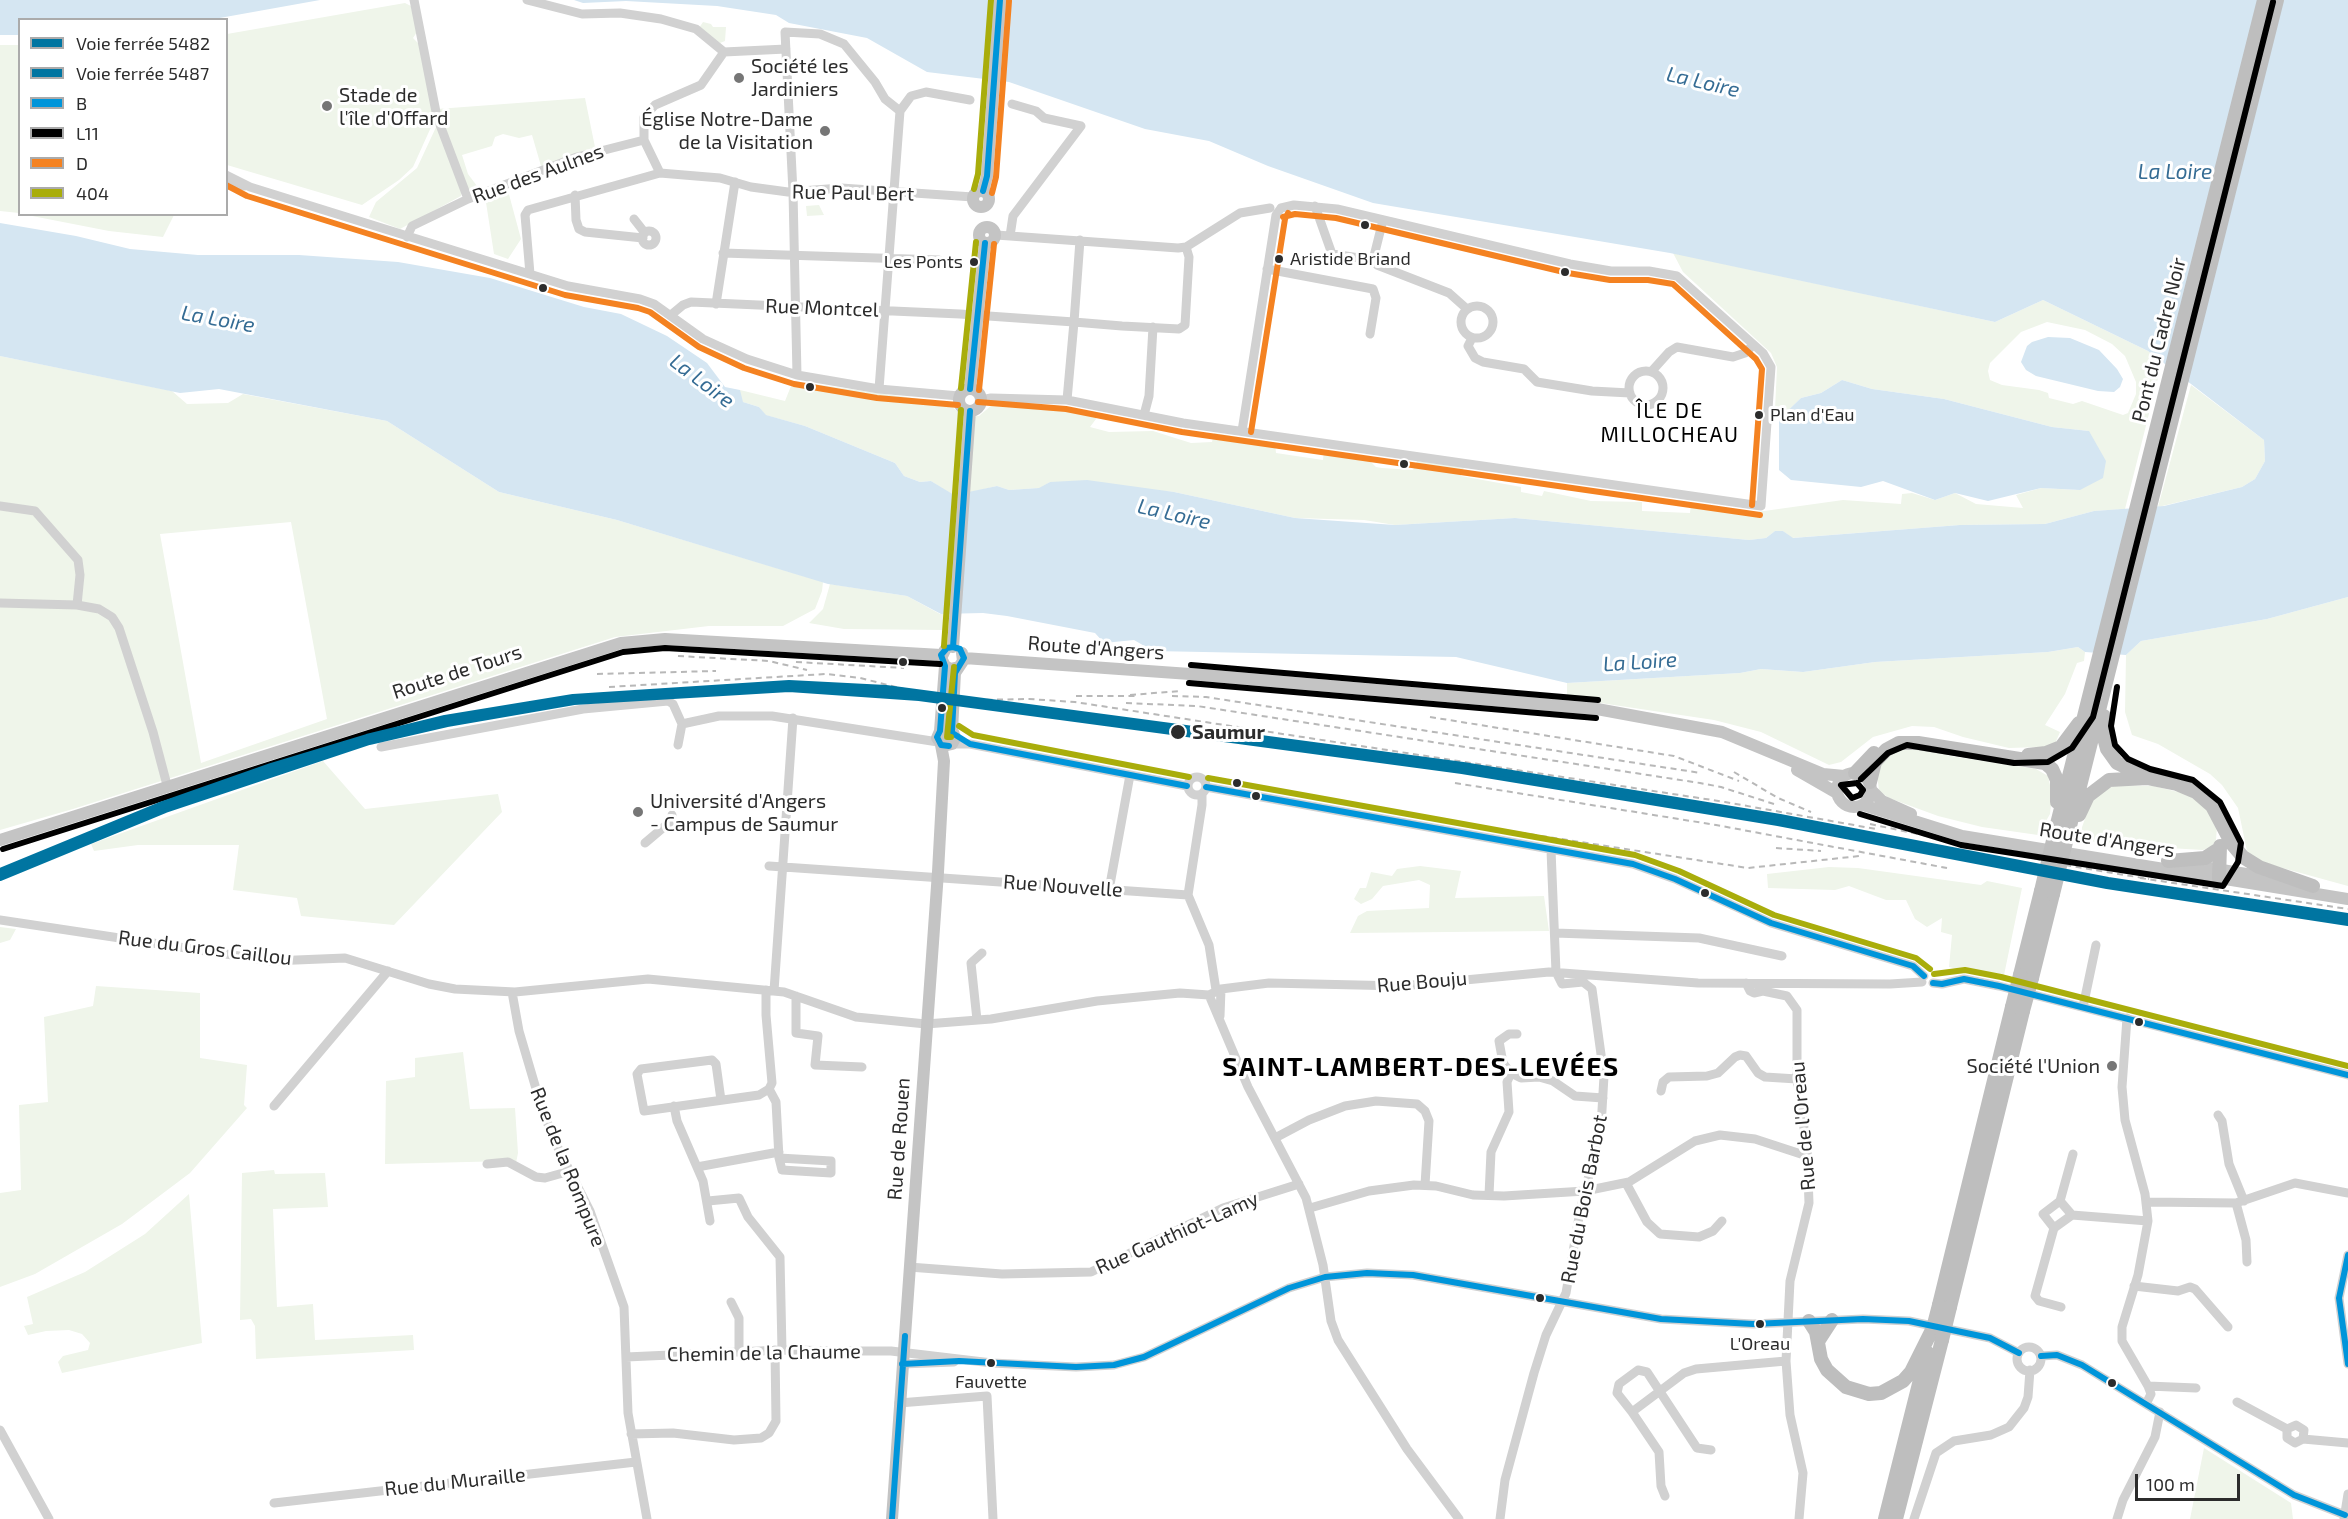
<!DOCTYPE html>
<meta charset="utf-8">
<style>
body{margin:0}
#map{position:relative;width:2348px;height:1519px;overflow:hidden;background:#fff;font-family:"Exo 2",sans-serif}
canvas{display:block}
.legend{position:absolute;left:18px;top:18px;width:210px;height:198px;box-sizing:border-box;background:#fff;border:2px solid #ababab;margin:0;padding:8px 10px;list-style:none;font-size:18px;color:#2c2c2c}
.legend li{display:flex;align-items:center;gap:12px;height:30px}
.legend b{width:30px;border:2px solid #ababab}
.scale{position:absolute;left:2135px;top:1474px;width:105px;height:27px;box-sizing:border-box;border:3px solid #2c2c2c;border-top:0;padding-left:8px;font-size:18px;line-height:21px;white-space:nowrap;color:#2c2c2c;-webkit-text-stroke:4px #fff;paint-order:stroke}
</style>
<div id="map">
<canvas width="2348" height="1519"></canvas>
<ul class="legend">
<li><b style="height:8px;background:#0075a1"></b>Voie ferrée 5482</li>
<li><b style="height:8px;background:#0075a1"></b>Voie ferrée 5487</li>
<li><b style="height:8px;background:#0095da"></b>B</li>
<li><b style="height:8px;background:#000"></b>L11</li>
<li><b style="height:8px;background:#f48221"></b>D</li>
<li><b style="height:8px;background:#a9ad0b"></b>404</li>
</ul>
<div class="scale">100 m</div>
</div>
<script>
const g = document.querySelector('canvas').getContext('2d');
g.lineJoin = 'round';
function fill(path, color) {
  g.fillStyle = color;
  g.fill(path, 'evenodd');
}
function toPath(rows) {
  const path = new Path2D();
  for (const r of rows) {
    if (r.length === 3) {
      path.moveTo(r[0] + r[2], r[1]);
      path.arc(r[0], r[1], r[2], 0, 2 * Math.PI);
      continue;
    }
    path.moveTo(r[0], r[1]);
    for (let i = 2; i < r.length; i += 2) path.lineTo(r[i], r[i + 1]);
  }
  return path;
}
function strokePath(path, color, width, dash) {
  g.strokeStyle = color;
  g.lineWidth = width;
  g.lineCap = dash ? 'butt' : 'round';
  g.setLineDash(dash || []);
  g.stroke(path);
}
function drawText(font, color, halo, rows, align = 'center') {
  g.font = font + ' "Exo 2",sans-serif';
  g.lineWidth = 6;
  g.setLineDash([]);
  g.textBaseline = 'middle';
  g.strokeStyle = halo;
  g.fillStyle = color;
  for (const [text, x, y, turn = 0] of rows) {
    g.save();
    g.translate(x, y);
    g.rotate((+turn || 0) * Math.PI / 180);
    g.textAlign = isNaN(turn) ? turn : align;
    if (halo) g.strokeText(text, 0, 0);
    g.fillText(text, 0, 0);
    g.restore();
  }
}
fill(toPath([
 [405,3,411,6,417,32,413,38,419,44,432,111,432,125,413,167,399,180,362,205,227,165,227,34],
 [703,22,711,24,713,27,726,27,725,41,720,43,699,28],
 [0,45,19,45,19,213,0,211],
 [585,98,595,147,541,166,532,135,519,138,503,134,495,137,492,146,462,155,468,174,480,190,470,194,437,109],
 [437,125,462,189,461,196,400,229,369,217,376,202,417,168],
 [507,187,521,239,508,259,494,254,485,196],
 [819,205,824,215,807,216,806,206],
 [27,215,174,215,163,237,109,231],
 [1673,253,1995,322,2043,300,2148,351,2162,362,2125,509,2094,511,2045,524,1960,525,1792,538,1783,531,1775,531,1766,538,1749,540,1515,518,1395,525,1364,520,1295,518,1174,492,1050,482,1040,488,1009,490,997,486,954,496,931,481,920,482,904,476,895,463,805,426,765,415,759,407,743,402,738,393,740,390,785,401,793,381,948,403,961,415,979,416,993,404,1074,410,1099,415,1090,427,1109,432,1153,431,1191,443,1212,442,1214,433,1275,443,1276,453,1323,460,1324,450,1366,457,1376,467,1382,468,1413,470,1417,461,1464,467,1461,476,1521,487,1521,492,1542,496,1544,491,1591,501,1642,502,1642,511,1690,513,1691,503,1757,512,1843,500,1901,504,1902,494,1912,493,1935,500,1955,493,1976,504,2023,508,2016,495,2041,488,2080,490,2089,431,2052,427,1944,399,1872,389,1842,380,1821,393,1801,398,1779,419,1775,410,1777,367,1771,353,1683,272],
 [2047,322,2085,330,2112,344,2125,356,2136,382,2136,394,2128,413,2123,415,2082,401,2073,404,2049,398,2048,393,2039,390,2002,385,1990,380,1988,371,1990,363,2021,332],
 [0,356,172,391,187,404,228,403,243,394,387,421,499,492,617,520,823,582,822,591,815,609,783,626,709,626,615,637,73,809,0,830],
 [291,522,327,719,201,763,160,534],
 [2191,385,2264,440,2265,461,2255,479,2242,487,2158,507],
 [830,584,907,596,940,614,946,614,945,630,844,629,809,623,823,609],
 [2348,597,2348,886,2257,861,2247,851,2238,808,2222,785,2210,774,2158,744,2132,735,2125,712,2126,655,2141,641,2267,619],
 [2078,647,2085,652,2084,661,2077,663,2065,694,2045,725,2060,732,2054,746,2040,747,2009,748,1963,737,1934,727,1912,726,1873,737,1841,762,1829,765,1761,732,1714,720,1567,698,1567,683,1740,673,1761,669,1803,672,1875,662,2048,652],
 [1916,746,1950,756,2036,769,2048,776,2052,794,2050,814,2038,835,1982,827,1938,816,1889,798,1879,791,1877,773,1884,758,1897,747],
 [323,761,365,809,498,794,502,812,394,925,301,916,297,898,233,890,239,845,138,845,94,851,91,844],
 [2117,785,2154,786,2182,793,2201,802,2213,817,2217,827,2216,840,2211,847,2203,850,2100,844,2092,841,2081,830,2092,799,2105,789],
 [1420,866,1461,871,1455,898,1544,896,1549,931,1350,933,1358,916,1367,911,1429,908,1430,885,1419,880,1383,886,1372,899,1361,904,1354,899,1360,888,1366,888,1371,872,1392,876,1397,869],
 [1829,867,1858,868,1981,885,1987,881,2022,888,2003,980,1949,967,1952,935,1941,932,1942,918,1927,927,1915,919,1906,900,1886,900,1849,886,1835,890,1768,888,1767,874],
 [0,927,16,929,10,940,0,943],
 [96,986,200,993,200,1058,247,1065,244,1105,247,1108,190,1173,122,1224,35,1274,0,1287,0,1193,21,1190,19,1105,48,1102,44,1017,93,1006],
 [463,1052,470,1109,515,1108,518,1153,516,1163,509,1161,385,1164,386,1081,415,1077,415,1058],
 [274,1170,275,1174,325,1173,328,1207,273,1209,277,1307,313,1304,315,1340,413,1335,414,1350,256,1359,255,1326,251,1319,240,1320,242,1173],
 [189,1194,202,1343,62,1373,58,1362,63,1356,88,1350,90,1343,82,1334,69,1330,46,1331,28,1335,24,1326,33,1324,27,1297,85,1272,145,1234],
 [2204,1448,2291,1503,2293,1519,2190,1519]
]), '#eff5ea');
fill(toPath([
 [0,0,320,0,214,19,20,20,19,35,0,35],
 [574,0,2348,0,2348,597,2267,619,2141,641,2126,655,2085,652,2078,647,2048,652,1875,662,1803,672,1761,669,1740,673,1567,683,1456,657,1153,651,1134,640,1104,643,1095,633,1007,616,983,613,941,614,907,596,828,584,617,520,499,492,387,421,219,389,180,393,0,356,0,223,76,236,130,249,198,255,299,255,398,262,490,278,584,307,621,314,667,336,707,363,725,387,740,390,743,402,759,407,766,415,805,426,895,463,904,476,920,482,931,481,954,495,997,486,1009,490,1039,488,1050,482,1087,480,1174,492,1295,518,1395,525,1515,518,1749,540,1766,538,1775,531,1783,531,1793,538,1960,525,2045,524,2094,511,2164,506,2242,487,2255,479,2265,461,2264,440,2148,351,2043,300,1995,322,1670,253,1373,203,1268,166,1209,141,1145,129,1009,82,927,72,867,38,789,23,776,15,717,6,626,1,583,3],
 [2048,337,2070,338,2099,350,2117,369,2123,379,2120,387,2114,392,2098,391,2036,376,2026,370,2021,362,2027,346,2032,342],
 [1842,380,1872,389,1944,399,2052,427,2089,431,2106,461,2103,478,2080,490,2041,488,1988,501,1955,493,1935,500,1883,481,1861,487,1791,480,1779,470,1779,419,1801,398,1821,393]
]), '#d5e6f2');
strokePath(toPath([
 [414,0,437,117,468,199],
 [527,0,582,14,620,13,661,19,696,29,724,52],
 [724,52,786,49],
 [900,111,911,96,926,92,970,100],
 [660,173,644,140,644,117,655,105,701,85,724,52],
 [226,175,250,187,568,286,640,299,654,304,703,339,747,359,797,375,879,389,959,396],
 [226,185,245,186],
 [575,195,576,220,579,229,585,232,643,238],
 [1315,206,1332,254,1373,260,1377,265,1449,293,1467,309],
 [634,219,645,233],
 [649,238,7],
 [996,235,1178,248,1186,247,1240,213,1270,208],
 [1010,236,1013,216,1081,126,1044,118,1036,111,1012,104],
 [407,237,412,226,468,199,577,157,644,140],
 [1080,240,1074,322,1122,326,1179,329,1185,325,1189,257,1186,247],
 [723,253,939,260],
 [1373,260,1383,220],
 [1267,269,1373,289,1376,298,1370,334],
 [530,274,525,215,528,210,660,173,720,178,751,187,788,192,841,188,973,197],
 [716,304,735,182],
 [1477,322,16],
 [671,315,683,305,691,302,960,314,1074,322,1067,400],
 [1472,338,1468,346,1475,358,1483,362,1524,369,1537,382,1592,391,1630,393],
 [1646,388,17],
 [1651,372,1669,352,1677,347,1733,357,1745,353,1753,345],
 [797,375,793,192,785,32,820,34,844,44,875,82,885,99,900,111],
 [879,389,900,111],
 [981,400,991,398,1067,400,1183,423,1761,506,1771,367,1763,353,1677,276,1649,271,1611,271,1570,264,1337,209,1294,205,1281,208],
 [1144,415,1149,396,1153,327],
 [1242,431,1276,215,1281,208],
 [0,506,35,511,78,560,80,575,77,605],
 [0,603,77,605,99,609,112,617,119,628,153,732,167,785],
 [682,724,719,716,772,716,938,742],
 [952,744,970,744,1187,786],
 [381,747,583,709,668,701,673,704,682,724,678,745],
 [1197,786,9],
 [1206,787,1633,864,1675,879,1771,923,1913,966,1924,976],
 [1202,795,1202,805,1188,895,1209,945,1216,990],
 [645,843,671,821,672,815],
 [769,866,1188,895],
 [1109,890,1130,775],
 [0,920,272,961,345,958,429,984,455,989,515,992,648,979,784,992,856,1017,926,1024,991,1019,1097,1001,1180,993,1209,995,1221,989,1269,983,1402,986,1549,972,1698,983,1890,984,1922,982],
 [1555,933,1699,938,1782,956],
 [1746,983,1750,991,1754,993,1763,991,1787,996,1797,1010,1797,1079,1807,1149,1809,1203,1790,1281,1786,1361,1790,1415,1803,1473,1799,1519],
 [1933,983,1942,984,1964,979,1999,986,2348,1075],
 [766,990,766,1015,772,1083,769,1089],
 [774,991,793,718],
 [512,992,519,1031,542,1109,555,1142,590,1211,624,1307,628,1413,647,1519],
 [1209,995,1248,1087,1306,1198,1323,1265,1331,1321,1338,1340,1407,1449,1459,1519],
 [796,996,796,1033,818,1036,815,1065,862,1067],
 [2083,1007,2096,945],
 [1220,1016,1221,989],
 [2127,1018,2122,1087,2125,1120,2145,1194,2148,1221,2138,1275,2122,1327,2122,1341,2148,1386,2151,1394,2146,1404],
 [977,1020,971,963,982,953],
 [1511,1073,1503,1063,1499,1041,1509,1034,1517,1034],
 [769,1089,776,1102,779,1158,782,1170,831,1173,831,1161,779,1158],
 [1661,1091,1663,1082,1669,1077,1707,1076,1718,1073,1735,1057,1740,1055,1746,1056,1758,1073,1765,1077,1797,1079],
 [721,1100,716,1064,712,1060,641,1069,637,1074,644,1111,759,1095,769,1089],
 [274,1106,388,971],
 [674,1106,677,1121,703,1181,710,1221],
 [2218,1115,2222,1121,2229,1164,2244,1201],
 [1275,1138,1309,1120,1345,1106,1376,1101,1417,1104,1425,1111,1429,1121,1425,1185],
 [487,1164,508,1162,536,1177,545,1178,570,1171],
 [697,1167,779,1152],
 [1626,1183,1647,1222,1660,1234,1699,1237,1713,1231,1722,1221],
 [1489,1195,1491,1152,1509,1112,1507,1082,1511,1073,1521,1078,1539,1077,1553,1081,1575,1096,1603,1098],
 [708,1201,739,1198,748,1217,780,1257,782,1350],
 [2060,1201,2072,1215,2148,1221],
 [2147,1202,2236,1203,2295,1183,2348,1193],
 [2236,1203,2246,1240,2247,1262],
 [1310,1208,1369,1191,1414,1185,1436,1186,1473,1195,1504,1196,1585,1191,1629,1182,1695,1141,1720,1135,1755,1139,1807,1156],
 [2054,1228,2072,1215],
 [2348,1255,2339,1298,2348,1364],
 [909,1267,1002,1274,1091,1272,1223,1208,1299,1184],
 [2134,1286,2178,1291,2190,1287,2195,1289,2228,1327],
 [731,1302,739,1318,739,1351],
 [2061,1307,2039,1301,2035,1296,2054,1228,2043,1214,2060,1201,2073,1154],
 [2029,1359,12],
 [2041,1356,2057,1355,2082,1365,2294,1495,2345,1515],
 [626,1357,782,1350,853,1351,891,1351,992,1363,1076,1367,1114,1365,1144,1357,1289,1288,1325,1277,1367,1273,1413,1275,1661,1319,1753,1324,1863,1319,1909,1321,1990,1338,2019,1353],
 [902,1364,954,1362],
 [2148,1386,2196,1388],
 [2237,1402,2287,1429],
 [899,1403,987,1396,993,1519],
 [1632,1412,1617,1393,1619,1384,1638,1370,1647,1372,1697,1448,1711,1450],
 [0,1430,49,1519],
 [631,1434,673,1433,734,1440,761,1438,769,1433,776,1421,775,1350],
 [2303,1439,2304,1430,2296,1425,2287,1429,2287,1438,2295,1443,2303,1439,2348,1443],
 [1665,1496,1661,1486,1659,1452,1632,1412,1684,1373,1696,1369,1786,1361],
 [274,1503,636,1462],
 [1500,1519,1505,1480,1534,1373,1546,1335,1566,1293,1580,1211,1601,1127,1604,1076,1592,989,1583,982,1562,984,1556,972,1551,850],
 [1914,1519,1936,1453,1954,1441,1991,1435,2009,1427,2024,1408,2028,1397,2030,1370],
 [2117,1519,2123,1500,2155,1437,2160,1412],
 [2344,1519,2348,1494]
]), '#d1d1d1', 9);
strokePath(toPath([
 [981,199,8],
 [983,191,987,176,1000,0],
 [987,235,8],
 [970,400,11],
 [970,389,985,243],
 [953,647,970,411],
 [945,650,941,658,945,666,950,669,959,667],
 [964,658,1190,674,1597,709,1722,732,1823,774,1844,776],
 [940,731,948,729,953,732,955,738,952,744,943,746,937,738,940,731,945,666],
 [952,731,955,673,963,661,962,653],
 [1797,770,1837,793],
 [1854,790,17],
 [1872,791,1882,801,1911,814],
 [1863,805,1962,836,2348,899],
 [0,840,621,643,665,639,941,655],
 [2179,863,2283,880],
 [892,1519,938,872,944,761,941,745]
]), '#c4c4c4', 12);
strokePath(toPath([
 [2104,716,2103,734,2107,749,2117,763,2140,774],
 [2028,755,2046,753,2061,747,2079,723],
 [1855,773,1874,753],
 [1870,782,1875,762,1886,750,1899,743,1918,743,2045,763,2052,769,2057,780,2057,802],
 [2079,815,2088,796,2109,780,2147,778,2177,784,2196,792,2212,806,2232,844,2243,857,2259,867,2313,886],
 [2055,832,2264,0],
 [2068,834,2277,0],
 [2168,861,2205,858,2219,849],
 [2219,878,2220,846],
 [2020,975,2041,891],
 [2032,978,2053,894],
 [1939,1305,2012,1007],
 [1950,1307,2023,1011],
 [1809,1321,1816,1332,1821,1359,1827,1370,1846,1387,1869,1394,1881,1393,1903,1381,1911,1372,1933,1328],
 [1819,1340,1832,1320],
 [1885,1519,1927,1352],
 [1896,1519,1942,1340]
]), '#bebebe', 14);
strokePath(toPath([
 [678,656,769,661,807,670],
 [796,662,904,668],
 [597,674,716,671],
 [609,687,826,674,860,678,920,693],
 [1130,695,1180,691],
 [1076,696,1136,696],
 [1172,696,1206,697,1701,773],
 [976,700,1029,699,1075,702,1725,802,1876,829],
 [1126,703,1197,706,1700,783,1721,787,1774,804],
 [1430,717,1674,756,1739,781],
 [1734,772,1778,798,1811,812],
 [1455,783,1716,825,1947,868],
 [1458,823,1748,868,1859,856],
 [1870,824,2065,865,2149,879],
 [1918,842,1940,849],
 [1776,848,1821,851],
 [2140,878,2348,909]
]), '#b8b8b8', 2, [6, 4.5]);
strokePath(toPath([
 [2041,891,2055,832],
 [2053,894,2068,834],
 [2012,1007,2020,975],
 [2023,1011,2032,978],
 [1933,1328,1939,1305],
 [1942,1340,1950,1307]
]), '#bebebe', 14);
strokePath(toPath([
 [983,191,987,176,1000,0],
 [970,389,985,243],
 [953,647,970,411],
 [954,734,970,744,1187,786],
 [949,746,941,745,937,737,940,731,945,666,941,655,947,648,953,647,960,649,964,658,955,673,952,731],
 [1206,787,1633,864,1675,879,1771,923,1913,966,1924,976],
 [1933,983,1942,984,1964,979,1999,986,2348,1075],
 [2348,1255,2339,1298,2348,1364],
 [2041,1356,2057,1355,2082,1365,2294,1495,2345,1515],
 [902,1364,959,1361,1076,1367,1114,1365,1144,1357,1289,1288,1325,1277,1367,1273,1413,1275,1661,1319,1753,1324,1863,1319,1909,1321,1990,1338,2019,1353],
 [892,1519,905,1336]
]), '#0095da', 6);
strokePath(toPath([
 [1191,665,1598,700],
 [1189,683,1596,718],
 [1861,779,1888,753,1907,745,2014,763,2048,762,2072,748,2093,717,2273,2],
 [1857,783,1863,790,1860,795,1852,798,1841,785,1857,783],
 [1860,814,1961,845,2223,886,2238,862,2241,843,2220,802,2193,780,2150,769,2128,759,2115,745,2111,726,2117,687],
 [3,849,623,652,665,648,940,664]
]), '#000', 6);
strokePath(toPath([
 [226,185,247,196,565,295,638,308,650,312,699,347,744,368,794,384,877,398,958,405],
 [992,193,996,177,1009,1],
 [1283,217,1295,214,1336,218,1568,273,1610,280,1648,280,1673,284,1756,359,1762,369,1752,505],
 [979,390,994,244],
 [978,402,1066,409,1182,432,1760,515],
 [1251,432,1285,219,1288,213]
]), '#f48221', 6);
strokePath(toPath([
 [974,189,978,174,991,0],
 [961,388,976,242],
 [944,646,961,410],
 [959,726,973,735,1189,777],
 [951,737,947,737,954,667],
 [1208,778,1635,855,1679,871,1774,915,1916,958,1930,969],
 [1934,974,1965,970,2001,977,2348,1066]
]), '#a9ad0b', 6);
strokePath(toPath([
 [0,877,165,809,369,741,447,723,574,701,789,688,919,697,1462,770,1778,822,2107,885,2348,922]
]), '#0075a1', 8);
strokePath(toPath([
 [0,872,163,805,271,767,367,738,445,719,573,698,789,684,886,689,1463,766,1780,818,2108,881,2348,917]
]), '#0075a1', 8);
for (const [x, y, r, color] of [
 [739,78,6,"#767676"],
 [327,106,6,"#767676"],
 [825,131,6,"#767676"],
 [1365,225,5,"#2c2c2c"],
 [1279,259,5,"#2c2c2c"],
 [974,262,5,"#2c2c2c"],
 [1565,272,5,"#2c2c2c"],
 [543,288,5,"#2c2c2c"],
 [810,387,5,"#2c2c2c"],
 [1759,415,5,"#2c2c2c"],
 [1404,464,5,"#2c2c2c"],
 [903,662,5,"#2c2c2c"],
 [942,708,5,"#2c2c2c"],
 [1178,732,8,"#2c2c2c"],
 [1237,783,5,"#2c2c2c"],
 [1256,796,5,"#2c2c2c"],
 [638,812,6,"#767676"],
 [1705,893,5,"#2c2c2c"],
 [2139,1022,5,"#2c2c2c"],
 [2112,1066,6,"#767676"],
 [1540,1298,5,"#2c2c2c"],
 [1760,1324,5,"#2c2c2c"],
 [991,1363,5,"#2c2c2c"],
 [2112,1383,5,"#2c2c2c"]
]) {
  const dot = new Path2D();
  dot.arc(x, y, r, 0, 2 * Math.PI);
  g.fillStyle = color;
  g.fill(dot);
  strokePath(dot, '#fff', 2);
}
drawText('18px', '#2c2c2c', '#fff', [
 ["Aristide Briand",1290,259],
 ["Les Ponts",963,262,"right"],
 ["Plan d'Eau",1770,415],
 ["L'Oreau",1760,1344,"center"],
 ["Fauvette",991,1382,"center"]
], 'left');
drawText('20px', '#2c2c2c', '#fff', [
 ["Société les",751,66],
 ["Jardiniers",751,89],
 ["Stade de",339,95],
 ["l'île d'Offard",339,118],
 ["Église Notre-Dame",813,119,"right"],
 ["de la Visitation",813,142,"right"],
 ["Université d'Angers",650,801],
 ["- Campus de Saumur",650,824],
 ["Société l'Union",2100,1066,"right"]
], 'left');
drawText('20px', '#2c2c2c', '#fff', [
 ["Rue des Aulnes",538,174,-20],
 ["Rue Paul Bert",853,193,1],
 ["Rue Montcel",822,308,2],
 ["Pont du Cadre Noir",2159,340,-76],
 ["Route d'Angers",1096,648,4],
 ["Route de Tours",457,672,-18],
 ["Route d'Angers",2107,840,9],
 ["Rue Nouvelle",1063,886,4],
 ["Rue du Gros Caillou",205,948,7],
 ["Rue Bouju",1422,982,-5],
 ["Rue de l'Oreau",1803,1126,-95],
 ["Rue de Rouen",899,1139,-86],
 ["Rue de la Rompure",568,1167,68],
 ["Rue du Bois Barbot",1584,1199,-79],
 ["Rue Gauthiot-Lamy",1177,1233,-24],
 ["Chemin de la Chaume",764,1353,-1],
 ["Rue du Muraille",455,1482,-6]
]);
drawText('bold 20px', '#2c2c2c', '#fff', [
 ["Saumur",1192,732]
], 'left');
drawText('italic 21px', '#356c94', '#fff', [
 ["La Loire",1703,82,13],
 ["La Loire",2175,172],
 ["La Loire",218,319,10],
 ["La Loire",702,381,37],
 ["La Loire",1174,514,13],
 ["La Loire",1640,662,-4]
]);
g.letterSpacing = '1.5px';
drawText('21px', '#000', '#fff', [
 ["ÎLE DE",1670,411],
 ["MILLOCHEAU",1670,435]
]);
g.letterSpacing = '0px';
g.letterSpacing = '1.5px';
drawText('bold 26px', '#000', '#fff', [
 ["SAINT-LAMBERT-DES-LEVÉES",1421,1067]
]);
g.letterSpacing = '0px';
</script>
